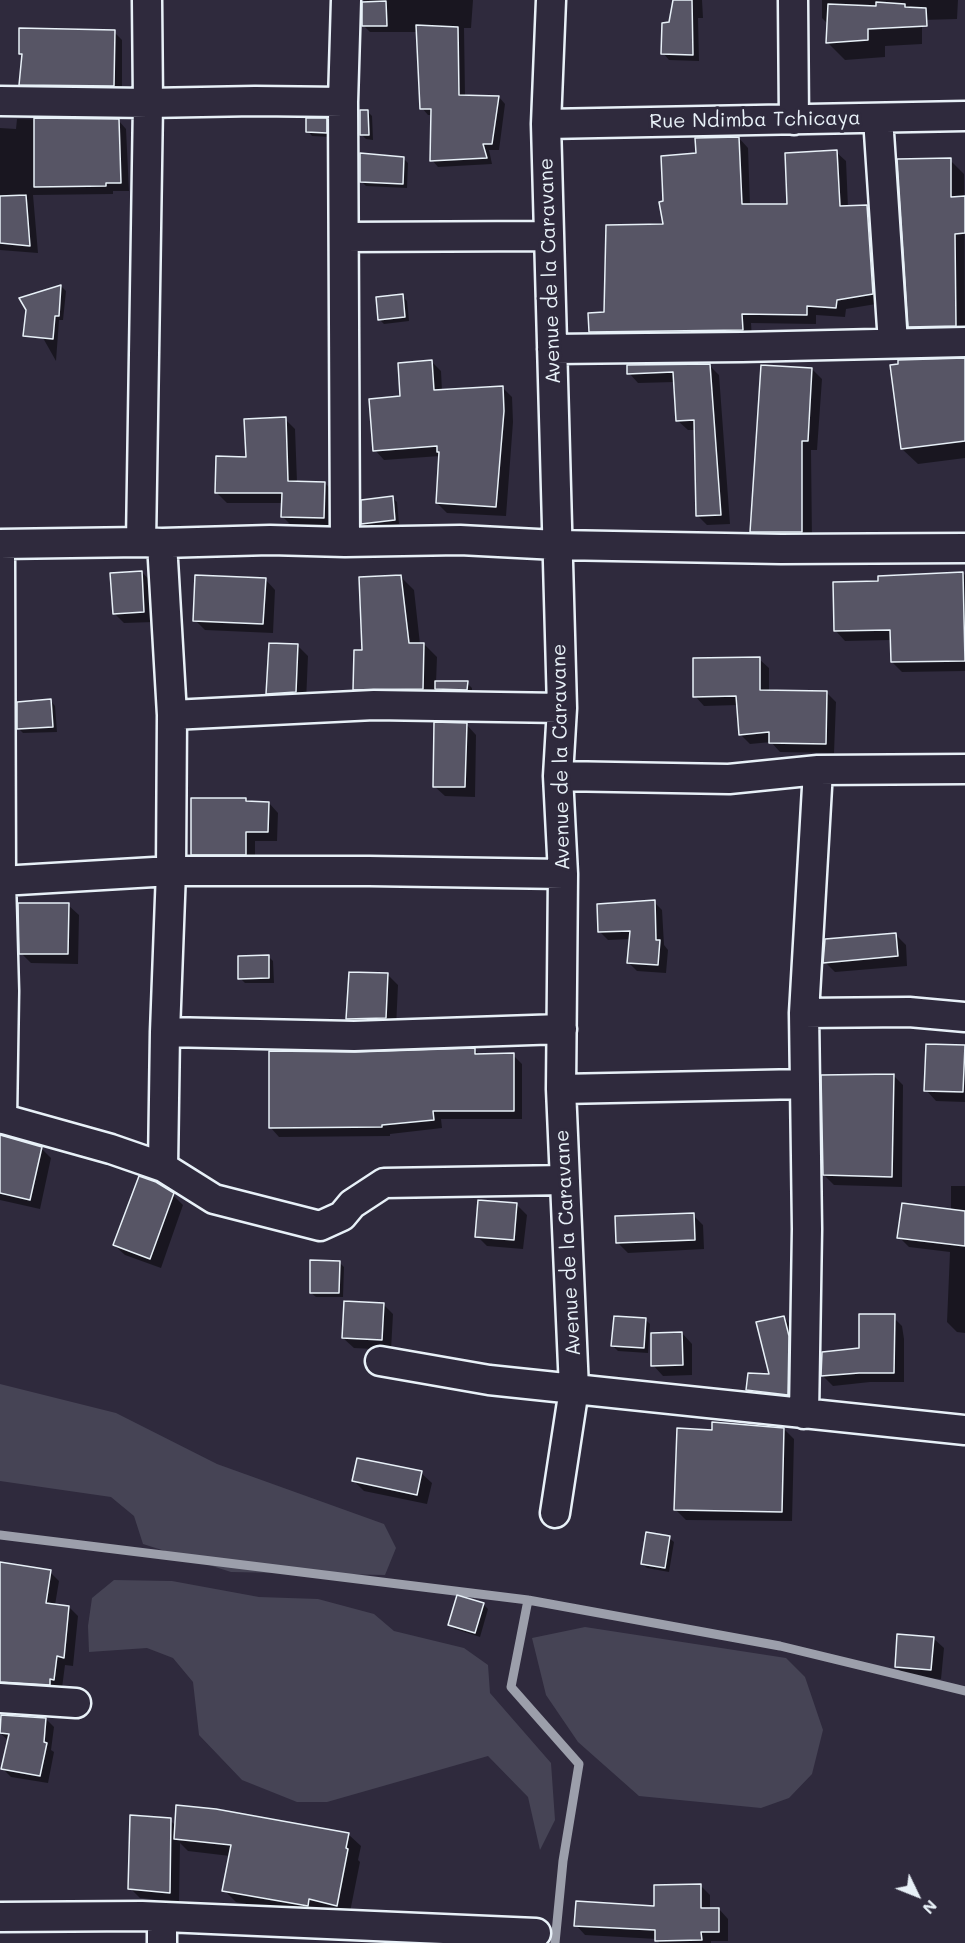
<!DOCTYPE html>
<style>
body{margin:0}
#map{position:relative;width:965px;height:1943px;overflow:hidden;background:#2f2a3d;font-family:Mali,sans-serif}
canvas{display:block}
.north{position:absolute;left:887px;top:1865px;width:60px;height:60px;-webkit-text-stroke:4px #2f2a3d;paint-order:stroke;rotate:133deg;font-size:16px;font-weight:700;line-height:24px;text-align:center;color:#e8f1f8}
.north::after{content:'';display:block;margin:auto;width:21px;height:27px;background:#e8f1f8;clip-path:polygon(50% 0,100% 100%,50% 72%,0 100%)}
</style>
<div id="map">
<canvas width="965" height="1943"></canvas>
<div class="north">N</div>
</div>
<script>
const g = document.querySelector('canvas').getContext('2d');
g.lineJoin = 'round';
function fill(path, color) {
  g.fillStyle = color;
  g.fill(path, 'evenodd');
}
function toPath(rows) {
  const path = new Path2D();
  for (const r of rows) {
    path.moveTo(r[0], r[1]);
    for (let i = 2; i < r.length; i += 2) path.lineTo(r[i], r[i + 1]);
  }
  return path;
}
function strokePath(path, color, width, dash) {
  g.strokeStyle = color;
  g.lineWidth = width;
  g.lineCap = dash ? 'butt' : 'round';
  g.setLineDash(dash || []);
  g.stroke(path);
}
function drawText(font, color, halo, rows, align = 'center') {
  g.font = font + ' Mali,sans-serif';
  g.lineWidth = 6;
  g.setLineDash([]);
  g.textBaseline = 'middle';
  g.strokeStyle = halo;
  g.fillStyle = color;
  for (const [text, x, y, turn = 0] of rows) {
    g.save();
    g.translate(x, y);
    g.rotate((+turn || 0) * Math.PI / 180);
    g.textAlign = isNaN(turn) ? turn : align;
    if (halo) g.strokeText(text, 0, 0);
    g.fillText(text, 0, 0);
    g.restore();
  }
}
fill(toPath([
 [0,1384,116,1413,217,1464,384,1524,396,1548,385,1575,231,1572,143,1544,134,1516,111,1497,0,1481],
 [114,1580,172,1581,259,1597,318,1599,374,1614,394,1631,464,1648,488,1665,490,1693,551,1763,555,1820,540,1850,528,1797,488,1756,327,1802,297,1802,242,1780,199,1735,193,1682,173,1658,147,1648,89,1652,88,1626,92,1598],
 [585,1627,786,1658,805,1677,823,1730,812,1774,789,1798,761,1808,639,1796,578,1742,546,1695,532,1638]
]), '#464455');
fill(toPath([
 [364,0,473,0,471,28,464,28,465,96,499,97,505,104,499,150,489,150,492,164,438,167,432,160,432,115,428,115,422,108,418,32,370,32,363,25],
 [674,0,702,0,703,18,698,18,699,61,669,60,663,53],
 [822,0,958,0,957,19,922,20,922,44,885,46,885,57,845,60,827,42,828,24,822,18],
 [114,32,122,40,122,94,29,92,20,84,23,56,21,53],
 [368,112,372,116,373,140,366,139,361,134],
 [17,119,119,121,126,129,129,191,113,191,113,194,33,195,38,253,0,250,0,128,16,129],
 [326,120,331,125,331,137,312,136,308,131],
 [739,138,748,148,750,205,789,205,836,152,846,161,848,207,867,206,876,216,882,303,846,309,845,317,816,315,816,324,751,323,752,339,600,341,591,331,606,313,665,226,665,202,698,155],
 [403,158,408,163,407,188,366,186,361,181],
 [950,160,964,174,965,339,924,340,910,326],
 [61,286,66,291,63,320,59,320,56,361,21,299],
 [402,296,407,301,409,321,384,324,379,319],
 [965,360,965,458,918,464,902,449],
 [431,361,441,371,442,391,502,387,512,397,513,422,506,516,447,513,437,503,440,456,384,460,375,450,402,397],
 [709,365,719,375,730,524,707,525,697,515,696,430,688,430,678,421,675,382,638,383,629,373],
 [812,369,822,379,817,450,811,450,812,542,762,542,752,531],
 [285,419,295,429,297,482,325,483,335,494,334,528,293,527,283,517,283,503,227,503,217,493],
 [392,498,397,502,399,524,368,528,363,523],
 [142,572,152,583,154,622,124,623,114,613],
 [963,573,965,575,965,671,902,672,892,662,891,640,845,641,835,630,880,582],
 [401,577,414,590,420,644,424,644,437,657,436,683,467,683,472,688,472,694,441,694,436,688,436,702,367,702,354,689,363,651],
 [265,579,275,590,273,633,205,630,195,620],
 [298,646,308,656,306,702,278,703,268,693],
 [759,659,769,668,769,691,826,692,836,702,834,753,780,752,771,742,750,744,740,734,738,705,704,706,695,696],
 [51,701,55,706,57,732,23,733,19,729],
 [466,724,476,735,475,797,445,796,434,786],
 [246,799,250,803,269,803,278,813,277,841,255,841,255,863,202,863,192,854],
 [654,902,662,910,664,945,668,950,666,973,637,971,628,962,631,939,608,940,600,932],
 [68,905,79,915,78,964,31,963,21,953],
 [896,935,906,945,907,966,835,972,825,962],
 [268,956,273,961,274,983,245,983,240,978],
 [388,975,398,985,396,1028,358,1029,348,1019],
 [964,1047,965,1102,936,1101,926,1090],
 [475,1050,480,1055,513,1055,522,1064,522,1119,441,1119,442,1128,390,1134,390,1136,279,1137,271,1128,355,1054],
 [893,1075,903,1085,902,1187,834,1185,824,1175],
 [0,1137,41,1148,51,1158,40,1209,0,1200],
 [951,1186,965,1186,965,1333,957,1332,947,1322,950,1252,909,1247,899,1237,951,1211],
 [173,1195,183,1205,161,1268,125,1255,114,1245],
 [516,1204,527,1215,523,1249,487,1246,477,1236],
 [693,1215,703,1225,704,1249,628,1253,617,1242],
 [339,1262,344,1267,343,1297,316,1297,311,1293],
 [383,1304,393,1314,391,1350,354,1348,343,1338],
 [892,1316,902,1326,904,1339,904,1382,870,1382,833,1386,823,1376,860,1349],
 [783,1317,792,1326,796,1402,757,1398,748,1390,771,1376],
 [645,1319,650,1324,648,1353,618,1351,613,1346],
 [682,1333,692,1344,692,1375,663,1376,653,1365],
 [784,1429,794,1439,792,1521,686,1520,676,1510,714,1431],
 [421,1473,432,1483,427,1504,364,1491,353,1480],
 [669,1538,674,1542,669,1572,647,1568,642,1564],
 [0,1564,50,1572,59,1581,55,1605,69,1607,78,1616,73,1666,65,1665,62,1688,59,1687,58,1693,0,1689],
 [483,1604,488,1609,480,1637,455,1629,450,1624],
 [933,1638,944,1648,941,1679,906,1677,896,1666],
 [46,1719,54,1727,51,1750,54,1752,48,1783,11,1777,3,1769,9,1741,0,1733],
 [170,1820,177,1827,348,1834,361,1846,358,1860,360,1862,349,1917,320,1918,236,1902,224,1890,230,1856,188,1851,180,1843,179,1902,140,1898,130,1888],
 [700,1885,710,1895,710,1909,719,1909,728,1919,728,1941,711,1941,711,1943,659,1943,657,1939,585,1935,576,1925,656,1907]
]), '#0007');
strokePath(toPath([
 [0,1535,528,1600,780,1646,965,1691],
 [528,1600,511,1687,579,1764,563,1861,555,1943]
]), '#9c9fab', 9);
const building = toPath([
 [673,0,692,0,693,55,661,54,662,23,669,22,673,0],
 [386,1,387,26,362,26,362,2,386,1],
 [876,2,905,4,905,7,926,8,927,26,868,29,868,40,826,43,828,4,876,6,876,2],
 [416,25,458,27,459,95,499,96,492,144,483,144,487,158,430,161,431,109,420,109,416,25],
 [19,28,115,30,114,86,19,85,22,54,19,54,19,28],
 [360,110,368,110,369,135,360,135,360,110],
 [34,118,119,119,121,183,106,183,106,186,34,187,34,118],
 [306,118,327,118,327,133,306,132,306,118],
 [739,137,742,204,787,204,785,153,837,150,840,206,867,205,873,294,837,300,836,308,807,306,807,315,742,314,743,330,589,332,588,313,604,312,606,225,663,224,659,202,663,201,661,156,696,153,695,138,739,137],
 [360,153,404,157,403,184,360,182,360,153],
 [951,158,951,197,965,196,965,233,955,234,956,326,908,327,897,159,951,158],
 [26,195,30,246,0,243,0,196,26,195],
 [61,285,59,316,55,316,53,339,23,336,26,310,19,298,61,285],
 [403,294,405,317,378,320,376,297,403,294],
 [965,358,965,441,901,449,890,365,898,364,898,360,965,358],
 [432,360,434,390,503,386,504,411,496,507,436,503,439,452,437,452,437,446,373,451,369,399,400,396,398,363,432,360],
 [710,364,721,515,696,516,694,420,676,421,673,372,627,374,627,365,710,364],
 [761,365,812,368,808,441,802,441,802,532,750,532,761,365],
 [286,417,288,481,325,482,324,518,281,517,282,493,215,493,216,456,246,457,244,419,286,417],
 [393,496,395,520,361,524,361,500,393,496],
 [142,571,144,612,113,614,110,573,142,571],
 [963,572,965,661,891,662,890,630,834,631,833,582,878,581,878,576,963,572],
 [195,575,266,578,263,624,193,621,195,575],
 [401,575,409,643,424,643,423,689,353,690,354,650,362,650,359,577,401,575],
 [269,643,298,644,296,692,266,694,269,643],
 [760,657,760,690,827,691,826,744,769,743,769,732,739,735,736,696,693,697,693,658,760,657],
 [435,681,468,681,467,690,435,689,435,681],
 [51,699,53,727,17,729,17,702,51,699],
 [434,722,467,723,465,787,433,787,434,722],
 [191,798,246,798,246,801,269,802,268,832,246,832,246,855,191,855,191,798],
 [655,900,656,940,660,940,658,965,627,963,630,931,598,932,597,904,655,900],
 [18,903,69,903,68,954,19,954,18,903],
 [896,933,898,956,823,963,825,939,896,933],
 [269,955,269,978,238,979,238,956,269,955],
 [349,972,388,973,386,1018,346,1019,349,972],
 [926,1044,965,1045,963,1092,924,1091,926,1044],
 [475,1048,475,1054,514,1053,514,1111,433,1111,434,1120,382,1125,382,1127,269,1128,269,1051,355,1052,475,1048],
 [894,1074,892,1177,823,1175,821,1075,894,1074],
 [0,1135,42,1147,30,1200,0,1193,0,1135],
 [139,1176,156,1182,174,1193,150,1259,113,1245,139,1176],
 [478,1200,517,1203,514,1240,475,1237,478,1200],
 [902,1203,965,1211,965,1246,897,1238,902,1203],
 [694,1213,695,1240,616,1243,615,1216,694,1213],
 [310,1260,340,1261,339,1293,310,1293,310,1260],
 [344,1301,384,1303,382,1340,342,1338,344,1301],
 [859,1314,895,1314,894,1373,859,1373,821,1376,822,1352,859,1348,859,1314],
 [614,1316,646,1318,644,1348,611,1346,614,1316],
 [784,1316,789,1336,788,1395,746,1390,748,1373,769,1374,756,1322,784,1316],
 [682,1332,683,1365,651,1366,651,1333,682,1332],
 [712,1422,784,1428,782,1512,674,1510,677,1428,712,1430,712,1422],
 [357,1458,422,1471,417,1495,352,1481,357,1458],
 [646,1532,670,1536,665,1568,641,1564,646,1532],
 [0,1562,51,1570,46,1603,69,1606,64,1658,57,1656,54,1680,50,1679,50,1685,0,1682,0,1562],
 [457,1595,484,1603,475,1633,448,1625,457,1595],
 [897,1634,934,1637,931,1670,895,1667,897,1634],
 [1,1715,46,1718,44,1742,47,1743,40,1776,1,1769,9,1734,0,1733,1,1715],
 [176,1805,216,1809,349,1833,346,1848,348,1849,337,1906,309,1899,308,1906,222,1891,231,1845,174,1839,176,1805],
 [130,1815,171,1818,170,1893,128,1889,130,1815],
 [701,1884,701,1908,719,1908,719,1932,701,1932,702,1940,655,1941,655,1930,574,1926,576,1901,654,1906,654,1885,701,1884]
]);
fill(building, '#575565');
strokePath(building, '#e8f1f8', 1.5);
const minor = toPath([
 [551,0,546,124,562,708,558,776,563,874,561,1089,574,1389,555,1513],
 [793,0,794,120],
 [0,101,148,103,255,101,343,102],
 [878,118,893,343],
 [546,124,965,116],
 [344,237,549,236],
 [552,349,742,347,965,342],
 [141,542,148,103,147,0],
 [345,542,343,102,346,0],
 [162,543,172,715,171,871,165,1032,163,1167],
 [0,544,141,542,162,543,270,540,345,542,460,540,557,545,781,549,965,548],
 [0,553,1,881,4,991,2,1119],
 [172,715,374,705,562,708],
 [558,776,729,779,818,770,965,769],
 [1,881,171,871,369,871,563,874],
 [804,1013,909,1012,965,1017],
 [165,1032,354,1036,562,1029],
 [561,1089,804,1084],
 [0,1118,111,1149,163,1167,214,1199,320,1226,342,1216,352,1204,384,1183,565,1180],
 [380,1361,489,1380,965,1430],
 [804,1414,807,1229,804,1013,818,770],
 [0,1698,76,1703],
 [0,1917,142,1916,536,1933],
 [162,1917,162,1943]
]);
strokePath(minor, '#e8f1f8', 33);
strokePath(minor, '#2f2a3d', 28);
drawText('20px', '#e8f1f8', '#2f2a3d', [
 ["Rue Ndimba Tchicaya",755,120,-1],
 ["Avenue de la Caravane",550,271,-92],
 ["Avenue de la Caravane",561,757,-91],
 ["Avenue de la Caravane",568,1243,-93]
]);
</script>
